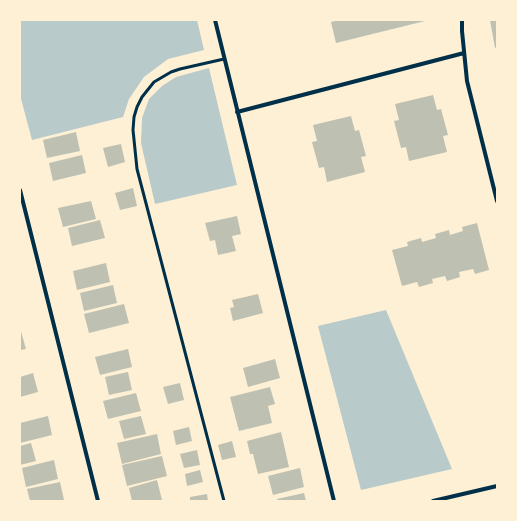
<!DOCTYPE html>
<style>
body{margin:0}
#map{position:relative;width:517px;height:521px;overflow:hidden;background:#fdf0d5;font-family:"PT Sans Narrow",sans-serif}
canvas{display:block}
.frame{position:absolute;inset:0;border:21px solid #fdf0d5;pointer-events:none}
</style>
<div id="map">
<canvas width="517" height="521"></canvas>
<div class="frame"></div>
</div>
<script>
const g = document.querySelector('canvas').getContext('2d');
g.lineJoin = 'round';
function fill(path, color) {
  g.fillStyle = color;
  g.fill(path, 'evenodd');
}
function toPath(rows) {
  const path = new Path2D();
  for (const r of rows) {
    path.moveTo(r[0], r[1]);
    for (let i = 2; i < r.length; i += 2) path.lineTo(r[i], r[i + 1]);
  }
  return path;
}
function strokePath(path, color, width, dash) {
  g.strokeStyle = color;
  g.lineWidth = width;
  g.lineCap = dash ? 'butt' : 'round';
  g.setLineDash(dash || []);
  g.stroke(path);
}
fill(toPath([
 [20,20,197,20,204,50,168,59,144,77,129,99,123,117,32,140,20,95],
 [209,68,237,185,155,204,141,143,142,118,149,99,162,86,176,77],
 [386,310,452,469,361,490,318,326]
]), '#b9caca');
fill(toPath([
 [340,20,425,20,425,21,336,43,331,22],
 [490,20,497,20,497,47,495,48],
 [433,95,437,110,441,109,448,135,443,136,447,152,409,161,406,147,401,148,394,121,399,120,395,104],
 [351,116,355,131,359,130,366,156,361,157,365,172,327,182,324,167,319,168,312,142,317,141,313,125],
 [76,132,80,151,47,158,43,140],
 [121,144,125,162,108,167,103,148],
 [82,155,86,173,53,181,49,163],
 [133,188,137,206,120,210,115,193],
 [91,201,96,219,63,227,58,208],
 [237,216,241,234,232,236,236,251,218,255,215,240,210,241,205,223],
 [100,220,105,238,72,246,68,228],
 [477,223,489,270,475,274,473,269,459,272,460,277,447,281,445,276,432,279,433,283,419,287,417,282,402,286,392,250,408,246,407,242,421,238,422,242,436,238,435,234,449,230,450,235,463,231,462,227],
 [106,263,110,282,77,290,73,271],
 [113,285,117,303,84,311,80,293],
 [258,294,263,313,233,321,230,308,234,307,232,300],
 [124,304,129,323,89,333,84,314],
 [20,328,26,349,20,350],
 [128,349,132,367,100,375,95,357],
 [275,359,280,378,248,387,243,368],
 [128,372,132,390,109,395,105,377],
 [33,373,38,392,20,397,20,377],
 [180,383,184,400,168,404,163,387],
 [270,387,275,404,268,406,272,423,239,431,230,397],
 [136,393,141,411,108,419,103,401],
 [48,416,52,435,20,443,20,423],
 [141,416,146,434,124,439,119,421],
 [189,427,192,441,176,445,173,431],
 [281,432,289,467,258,474,253,454,250,454,247,441],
 [157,434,161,454,122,464,117,443],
 [232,441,236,457,222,460,218,445],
 [31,443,36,461,20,465,20,446],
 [197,450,200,465,184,468,180,454],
 [162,456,167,476,127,486,122,465],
 [54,460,58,479,26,487,22,468],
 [300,468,304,487,273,495,268,476],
 [200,470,203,482,187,486,185,474],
 [157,480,162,500,132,501,129,488],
 [60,482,64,500,30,501,27,489],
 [304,493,306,501,277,501,277,499],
 [207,494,208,501,190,501,190,497]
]), '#bec0b2');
strokePath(toPath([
 [224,501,137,169,133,130,134,117,137,107,142,97,154,82,171,72,180,69,224,59]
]), '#003049', 3);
strokePath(toPath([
 [215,20,334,501],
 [462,20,462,31,467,81,497,201],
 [237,112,464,53],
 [20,190,98,501],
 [433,501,497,486]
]), '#003049', 4);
</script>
